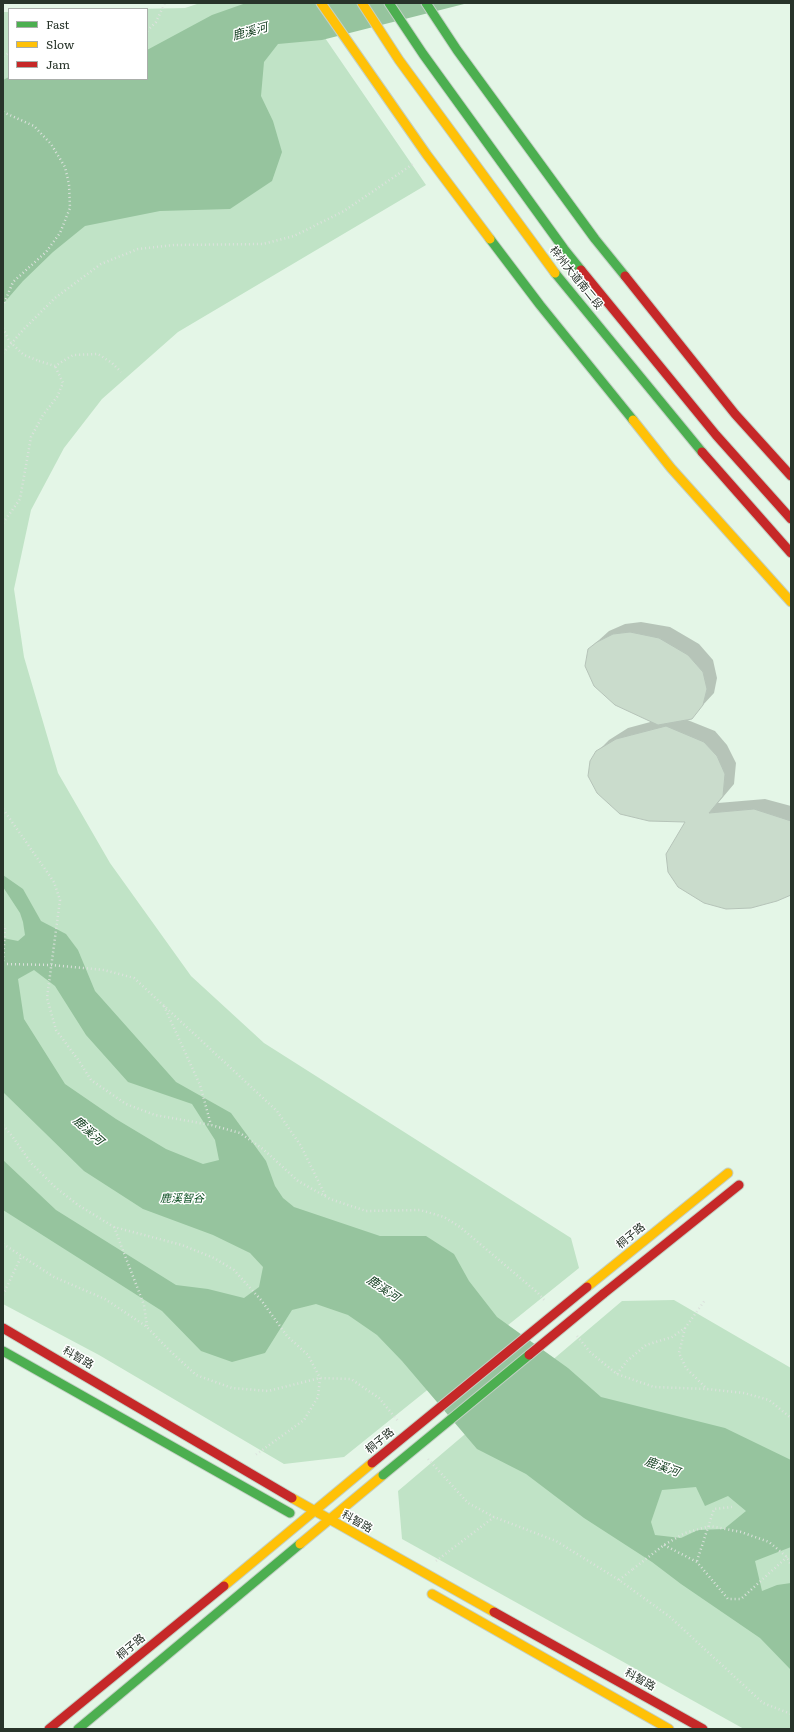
<!DOCTYPE html>
<meta charset="utf-8">
<style>
body{margin:0}
#map{position:relative;width:794px;height:1732px;overflow:hidden;background:#e4f6e7;font-family:Literata,serif}
canvas{display:block}
.frame{position:absolute;inset:0;border:4px solid #28342a;pointer-events:none}
.legend{position:absolute;left:8px;top:8px;width:140px;height:72px;box-sizing:border-box;background:#fff;border:1px solid #a9aeaa;margin:0;padding:5px 7px;list-style:none;font-size:12px;color:#28342a}
.legend li{display:flex;align-items:center;gap:8px;height:20px}
.legend b{width:20px;border:1px solid #a9aeaa}
</style>
<div id="map">
<canvas width="794" height="1732"></canvas>
<div class="frame"></div>
<ul class="legend">
<li><b style="height:5px;background:#4caf50"></b>Fast</li>
<li><b style="height:5px;background:#ffc107"></b>Slow</li>
<li><b style="height:5px;background:#c62828"></b>Jam</li>
</ul>
</div>
<script>
const g = document.querySelector('canvas').getContext('2d');
g.lineJoin = 'round';
function fill(path, color) {
  g.fillStyle = color;
  g.fill(path, 'evenodd');
}
function toPath(rows) {
  const path = new Path2D();
  for (const r of rows) {
    path.moveTo(r[0], r[1]);
    for (let i = 2; i < r.length; i += 2) path.lineTo(r[i], r[i + 1]);
  }
  return path;
}
function strokePath(path, color, width, dash) {
  g.strokeStyle = color;
  g.lineWidth = width;
  g.lineCap = dash ? 'butt' : 'round';
  g.setLineDash(dash || []);
  g.stroke(path);
}
function drawText(font, color, halo, rows, align = 'center') {
  g.font = font + ' Literata,"Noto Sans SC",serif';
  g.lineWidth = 3;
  g.setLineDash([]);
  g.textBaseline = 'middle';
  g.strokeStyle = halo;
  g.fillStyle = color;
  for (const [text, x, y, turn = 0] of rows) {
    g.save();
    g.translate(x, y);
    g.rotate((+turn || 0) * Math.PI / 180);
    g.textAlign = isNaN(turn) ? turn : align;
    if (halo) g.strokeText(text, 0, 0);
    g.fillText(text, 0, 0);
    g.restore();
  }
}
fill(toPath([
 [200,3,301,3,426,185,178,332,102,399,64,448,31,510,14,589,24,657,58,773,110,863,191,976,264,1043,571,1238,579,1268,344,1457,284,1464,99,1355,3,1304,3,12,9,12,9,79,147,79,147,9,130,9,185,8],
 [674,1300,791,1368,791,1729,744,1729,402,1539,398,1491,622,1301]
]), '#c0e3c6');
fill(toPath([
 [246,3,468,3,322,40,278,44,264,62,261,96,273,121,282,152,272,181,230,209,160,211,85,226,53,252,23,281,3,304,3,80,9,77,9,79,147,79,147,50,212,15],
 [3,875,23,889,41,921,66,934,78,950,95,991,176,1082,231,1113,266,1161,275,1186,283,1198,294,1207,380,1236,426,1236,454,1254,469,1281,497,1317,568,1368,601,1397,725,1428,791,1460,791,1547,755,1561,762,1591,777,1585,791,1583,791,1670,760,1638,681,1584,652,1562,584,1518,526,1474,477,1449,402,1361,377,1335,348,1315,316,1304,292,1310,265,1353,232,1362,201,1351,162,1311,3,1210,3,1160,56,1210,176,1285,208,1289,244,1298,259,1287,263,1267,250,1253,213,1235,143,1209,84,1171,3,1092,3,938,18,941,25,935,23,922,20,913,3,887],
 [34,970,55,986,86,1035,128,1082,192,1104,215,1140,219,1160,203,1164,166,1149,116,1119,65,1084,24,1019,18,979],
 [696,1487,705,1506,728,1496,746,1511,724,1529,698,1530,681,1538,655,1535,651,1522,662,1490]
]), '#96c49e');
fill(toPath([
 [641,622,670,627,699,644,713,660,717,678,714,693,691,718,685,719,715,731,727,745,736,763,734,784,718,803,765,799,791,806,791,894,687,821,597,752,609,740,628,728,654,721,589,649,609,631,625,624]
]), '#0003');
const building = toPath([
 [630,632,659,638,688,655,703,672,707,689,703,705,692,719,658,725,615,705,594,686,585,666,588,649,597,642,613,634,630,632],
 [666,726,704,742,717,756,725,774,723,796,709,813,754,809,791,821,791,895,777,901,751,908,726,909,704,903,678,887,668,872,666,854,685,822,649,821,620,814,597,793,588,776,590,761,596,751,616,739,666,726]
]);
fill(building, '#cadccc');
strokePath(building, '#b5c3b8', 1);
const fast = toPath([
 [389,3,423,54,564,249,581,270],
 [426,3,457,50,595,239,625,276],
 [490,239,540,305,633,420],
 [555,273,702,452],
 [3,1351,290,1513],
 [78,1729,300,1544]
]);
const slow = toPath([
 [321,3,427,155,490,239],
 [362,3,399,60,555,273],
 [633,420,671,468,791,602],
 [587,1287,728,1173],
 [292,1498,494,1612],
 [300,1544,383,1475],
 [224,1586,372,1463],
 [432,1594,669,1729]
]);
const jam = toPath([
 [581,270,716,435,791,519],
 [625,276,735,414,791,476],
 [702,452,791,553],
 [603,1294,739,1185],
 [3,1328,292,1498],
 [494,1612,703,1729],
 [49,1729,224,1586]
]);
strokePath(fast, '#c3d0c5', 11);
strokePath(slow, '#c3d0c5', 11);
strokePath(jam, '#c3d0c5', 11);
strokePath(toPath([
 [147,31,156,22,165,3],
 [3,56,9,53],
 [3,112,34,126,51,144,65,167,69,184,70,208,60,233,46,252,13,282,3,306],
 [3,353,24,329,55,298,101,264,138,249,174,245,263,244,294,236,344,211,413,164],
 [39,361,55,366,73,355,98,354,112,363,121,372],
 [3,523,20,499,31,437,43,415,57,397,63,383,55,366],
 [3,809,54,882,60,900,47,998,56,1030,79,1061,91,1080,126,1104,155,1115,211,1125,240,1133,263,1149,298,1181,330,1199,366,1211,420,1210,444,1217,460,1227,538,1293,545,1301],
 [3,925,5,927,3,964],
 [3,964,52,965,104,970,134,978,277,1111,301,1146,326,1197],
 [164,1006,200,1085,211,1125],
 [3,1125,12,1136,31,1163,55,1187,78,1205,114,1227,182,1245,214,1258,234,1270,261,1300,287,1336,308,1355,320,1378,318,1397,304,1420,254,1456],
 [114,1227,144,1305,147,1326],
 [3,1244,54,1277,105,1299,147,1327,167,1348,196,1375,232,1388,268,1391,320,1378,351,1379,379,1398,398,1421],
 [3,1295,21,1257],
 [685,1328,679,1353,686,1368,706,1388],
 [577,1336,591,1353,617,1374,654,1387,707,1389,744,1393,769,1400,791,1418],
 [617,1374,627,1361,646,1345,672,1337,685,1328,705,1300],
 [428,1459,468,1503,494,1517,556,1541,619,1580,670,1617,763,1703,791,1714],
 [664,1545,697,1562,728,1599,741,1599,787,1557],
 [436,1561,494,1517],
 [697,1561,714,1509,732,1507],
 [619,1580,633,1569]
]), '#dce2dd', 2.5, [1, 3]);
strokePath(fast, '#4caf50', 9);
strokePath(slow, '#ffc107', 9);
strokePath(jam, '#c62828', 9);
const fastBridge = toPath([
 [383,1475,529,1355]
]);
const jamBridge = toPath([
 [529,1355,603,1294],
 [372,1463,587,1287]
]);
strokePath(fastBridge, '#c3d0c5', 11, []);
strokePath(jamBridge, '#c3d0c5', 11, []);
strokePath(toPath([
 [3,328,9,341,24,355,39,361],
 [633,1569,664,1545,685,1533,710,1526,741,1532,769,1542,787,1557,791,1565]
]), '#dce2dd', 2.5, [1, 3]);
strokePath(fastBridge, '#4caf50', 9);
strokePath(jamBridge, '#c62828', 9);
drawText('11px', '#28342a', '#fff', [
 ["梓州大道南二段",576,278,51],
 ["桐子路",631,1236,-39],
 ["科智路",78,1358,30],
 ["桐子路",380,1441,-39],
 ["科智路",357,1522,29],
 ["桐子路",131,1647,-39],
 ["科智路",640,1680,29]
]);
drawText('italic 11px', '#0e5124', '#fff', [
 ["鹿溪智谷",182,1199]
]);
drawText('italic 12px', '#0d3a1a', '#fff', [
 ["鹿溪河",250,32,-15],
 ["鹿溪河",88,1131,42],
 ["鹿溪河",383,1289,34],
 ["鹿溪河",662,1467,20]
]);
</script>
